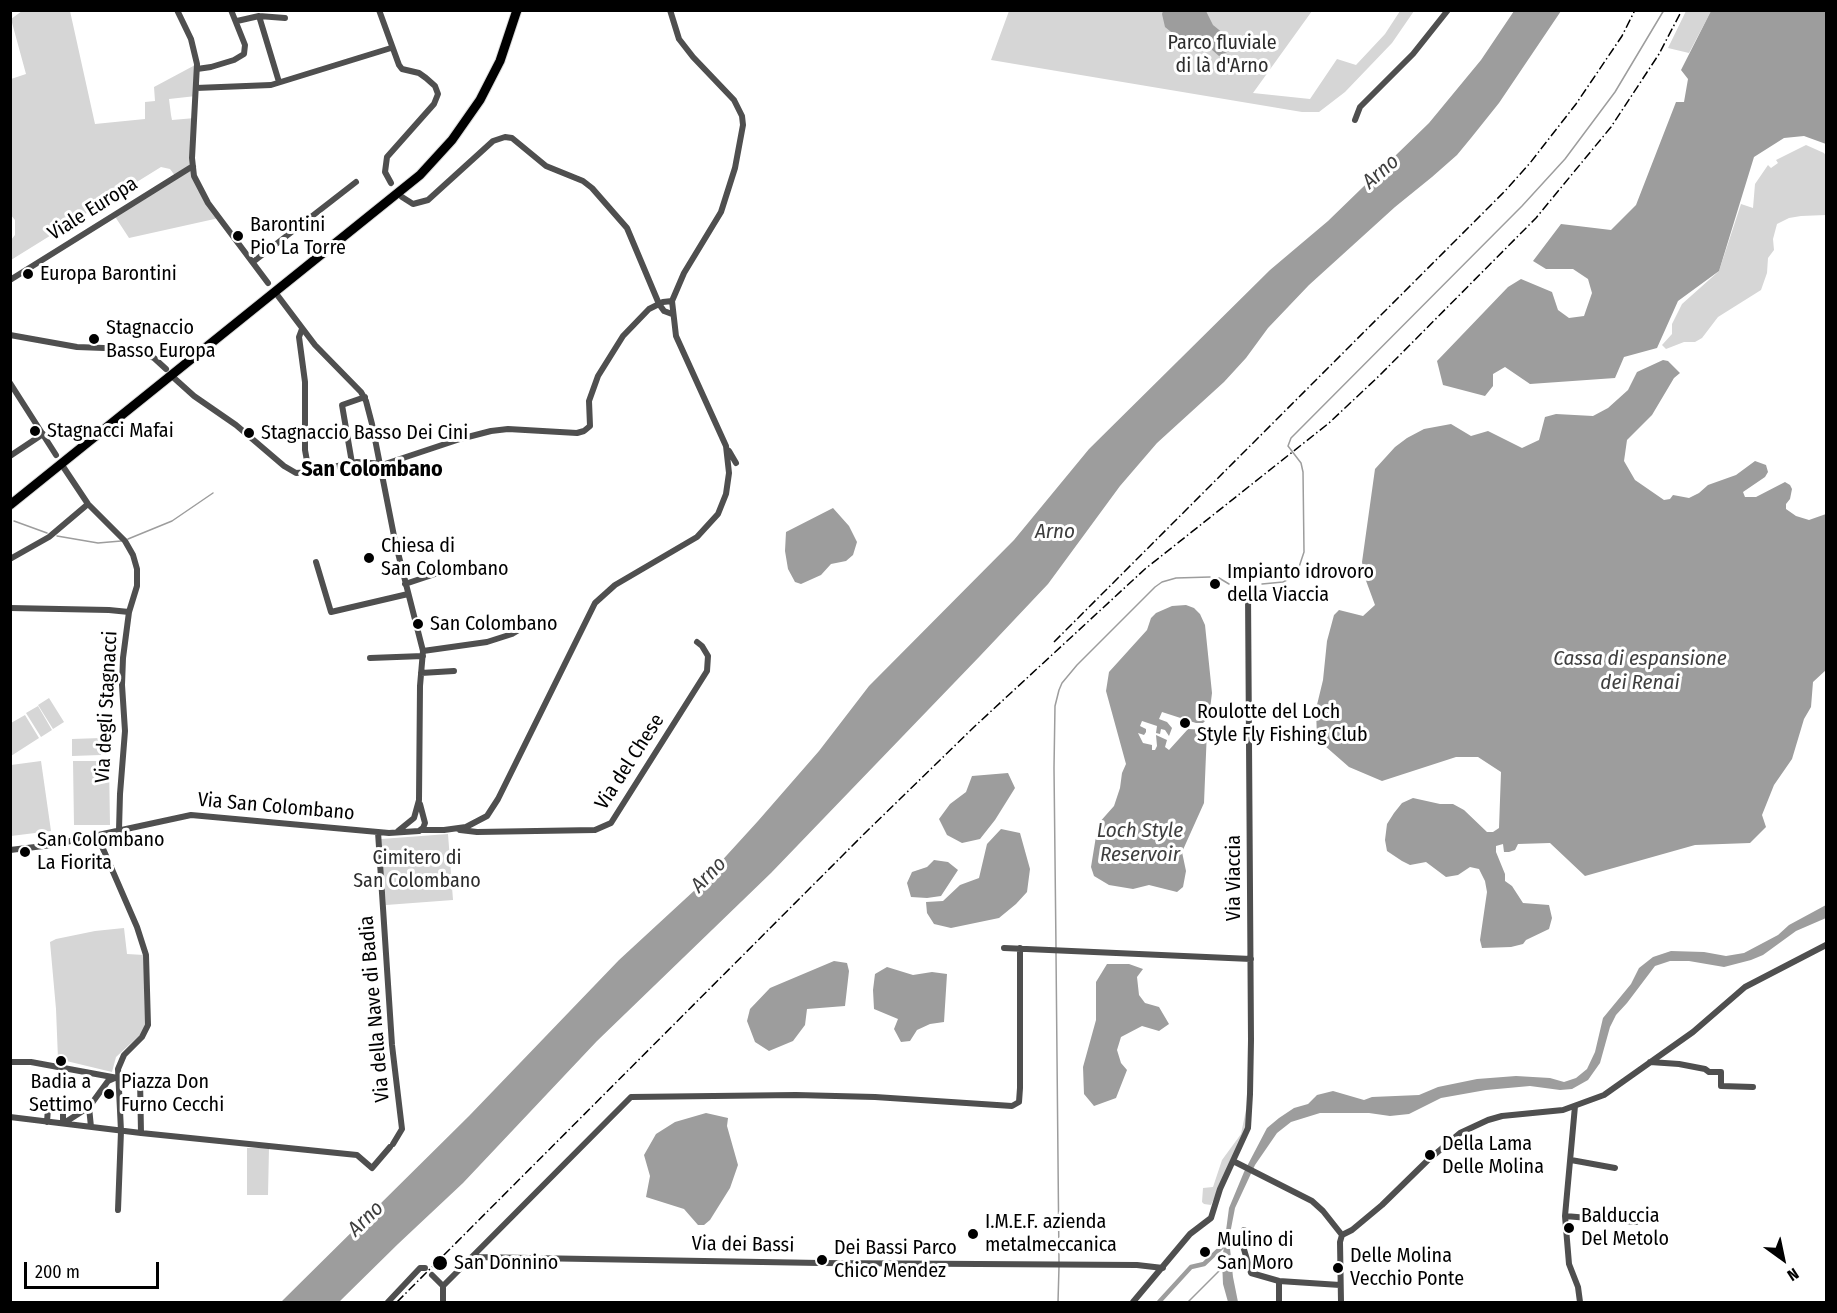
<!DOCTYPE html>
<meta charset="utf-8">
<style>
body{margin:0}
#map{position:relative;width:1837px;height:1313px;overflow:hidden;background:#fff;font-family:"Fira Sans Condensed",sans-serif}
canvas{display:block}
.frame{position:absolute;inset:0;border:12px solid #000;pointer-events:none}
.north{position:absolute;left:1753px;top:1229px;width:60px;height:60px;-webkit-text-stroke:4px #fff;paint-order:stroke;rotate:147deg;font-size:16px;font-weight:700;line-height:24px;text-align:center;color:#000}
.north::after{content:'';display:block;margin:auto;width:21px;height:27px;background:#000;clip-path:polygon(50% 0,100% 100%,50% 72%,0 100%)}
.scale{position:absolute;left:24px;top:1262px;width:135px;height:27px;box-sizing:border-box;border:3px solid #000;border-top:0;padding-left:8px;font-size:18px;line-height:21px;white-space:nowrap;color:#000;-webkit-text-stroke:4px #fff;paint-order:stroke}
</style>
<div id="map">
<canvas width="1837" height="1313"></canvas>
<div class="frame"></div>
<div class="north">N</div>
<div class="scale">200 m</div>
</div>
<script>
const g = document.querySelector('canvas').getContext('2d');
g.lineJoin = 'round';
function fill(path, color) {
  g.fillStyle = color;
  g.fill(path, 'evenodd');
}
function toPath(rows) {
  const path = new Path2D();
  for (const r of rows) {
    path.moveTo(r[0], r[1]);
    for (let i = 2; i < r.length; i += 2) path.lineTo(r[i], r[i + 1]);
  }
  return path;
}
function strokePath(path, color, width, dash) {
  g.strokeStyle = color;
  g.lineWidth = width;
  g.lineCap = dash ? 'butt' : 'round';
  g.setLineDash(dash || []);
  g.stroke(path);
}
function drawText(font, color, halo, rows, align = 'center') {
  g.font = font + ' "Fira Sans Condensed",sans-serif';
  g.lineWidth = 6;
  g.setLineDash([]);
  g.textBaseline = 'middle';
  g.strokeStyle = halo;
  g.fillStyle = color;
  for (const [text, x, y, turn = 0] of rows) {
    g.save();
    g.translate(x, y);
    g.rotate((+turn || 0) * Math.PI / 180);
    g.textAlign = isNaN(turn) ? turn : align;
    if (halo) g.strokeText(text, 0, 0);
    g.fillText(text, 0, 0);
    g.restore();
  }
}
fill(toPath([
 [22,11,70,11,95,124,145,119,145,102,155,101,154,87,197,64,196,96,169,99,171,115,172,120,195,118,194,176,219,218,129,238,114,215,176,177,170,169,161,167,11,260,11,240,15,235,15,220,10,214,11,79,26,74,11,19],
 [1009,11,1312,11,1253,93,1310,99,1337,59,1356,65,1385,34,1400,11,1414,11,1392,43,1345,92,1319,112,1302,112,991,60],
 [1686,11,1711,11,1689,53,1668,48],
 [1806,145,1824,153,1826,156,1826,215,1801,216,1789,218,1777,224,1773,239,1774,250,1768,258,1767,273,1761,290,1718,317,1702,338,1695,342,1684,342,1666,349,1662,345,1672,334,1672,324,1682,304,1719,271,1741,204,1753,208,1755,184,1768,165,1771,168,1778,163,1776,160],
 [49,698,64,722,53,729,38,705],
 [38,706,52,730,41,737,26,713],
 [25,715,39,738,11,756,11,723],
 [101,738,101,755,72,756,72,739],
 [41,761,51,831,11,836,11,765],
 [73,761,109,761,110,825,74,825],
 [448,834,453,900,386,905,381,839],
 [124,928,127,954,144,955,145,1025,142,1033,116,1057,112,1072,58,1059,56,1009,50,942,56,939,95,931],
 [1246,1110,1248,1110,1246,1128,1211,1205,1204,1204,1202,1202,1203,1188,1213,1187,1222,1160,1241,1134],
 [247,1148,269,1148,268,1195,247,1195]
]), '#d6d6d6');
fill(toPath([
 [1163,11,1206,11,1213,25,1229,38,1229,51,1219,56,1211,49,1176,36,1165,27,1162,14],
 [1514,11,1561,11,1499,103,1471,138,1457,155,1432,177,1395,207,1309,285,1268,328,1246,358,1224,382,1157,443,1120,486,1048,584,980,656,771,873,597,1041,463,1183,398,1244,339,1302,281,1302,469,1116,619,960,696,889,758,821,819,751,869,686,1014,540,1089,449,1270,270,1328,221,1429,123,1481,60],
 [1711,11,1826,11,1826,144,1804,136,1784,138,1754,157,1719,271,1678,301,1657,348,1624,357,1615,378,1530,384,1505,367,1493,374,1493,386,1485,396,1443,385,1437,361,1508,287,1521,279,1552,292,1558,310,1569,318,1584,316,1592,293,1588,279,1573,269,1546,269,1533,261,1561,224,1611,230,1636,205,1676,102,1684,102,1688,79,1681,70],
 [1663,360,1668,361,1680,373,1674,378,1652,415,1627,440,1624,461,1635,480,1664,500,1670,499,1673,495,1689,498,1699,493,1708,485,1736,475,1755,461,1766,465,1768,472,1765,477,1743,492,1745,497,1756,497,1785,482,1790,485,1792,489,1790,499,1786,504,1786,509,1796,516,1809,520,1826,514,1826,670,1813,682,1811,707,1804,719,1792,759,1774,785,1762,815,1766,827,1750,843,1695,845,1585,876,1550,843,1518,844,1515,850,1509,852,1504,852,1503,844,1496,846,1496,852,1505,874,1505,881,1512,886,1523,903,1549,905,1552,918,1549,929,1526,940,1523,944,1511,947,1482,948,1480,940,1487,892,1485,881,1479,869,1470,867,1458,875,1446,877,1426,862,1410,865,1402,861,1387,851,1385,840,1387,824,1394,813,1402,803,1413,798,1440,804,1453,804,1464,810,1487,832,1493,832,1499,828,1501,772,1478,757,1456,757,1382,781,1349,767,1317,739,1316,709,1323,680,1327,641,1334,615,1339,610,1363,616,1375,605,1365,578,1362,562,1375,469,1395,447,1407,438,1424,429,1451,424,1471,436,1488,431,1522,448,1539,440,1545,417,1556,414,1593,416,1608,408,1628,390,1637,372],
 [833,508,849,526,857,542,853,555,846,561,831,564,821,575,801,584,795,582,788,569,785,551,786,532],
 [1186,605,1194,608,1200,614,1205,625,1212,693,1209,717,1203,723,1196,723,1162,712,1159,719,1167,722,1172,728,1169,736,1165,730,1161,729,1160,734,1156,733,1157,726,1142,721,1140,726,1146,729,1146,732,1144,735,1138,733,1143,743,1152,745,1152,750,1155,750,1157,746,1156,735,1167,740,1165,747,1169,750,1188,729,1207,730,1204,803,1182,852,1186,871,1183,887,1177,892,1149,885,1133,889,1109,885,1094,876,1091,867,1098,824,1114,806,1120,788,1122,773,1126,764,1106,691,1109,672,1147,630,1151,618,1156,613,1172,606],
 [1008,773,1015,788,995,820,980,839,962,843,947,835,939,819,950,804,966,792,972,776],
 [1001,829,1020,833,1030,869,1027,892,1016,904,999,918,951,928,934,924,927,913,926,902,943,901,960,885,979,878,987,844],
 [934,860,948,862,958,870,941,896,927,898,911,897,907,883,912,872,927,867],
 [1826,905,1826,918,1796,931,1763,955,1751,960,1724,967,1689,961,1670,961,1655,966,1627,1003,1616,1015,1610,1027,1600,1063,1588,1080,1572,1089,1560,1090,1530,1086,1486,1090,1441,1098,1409,1114,1390,1116,1369,1113,1320,1113,1291,1122,1277,1133,1255,1165,1235,1208,1229,1239,1233,1277,1238,1302,1228,1302,1223,1284,1222,1261,1229,1208,1244,1172,1267,1128,1279,1118,1294,1108,1308,1104,1317,1095,1333,1091,1364,1100,1372,1097,1419,1095,1438,1087,1477,1079,1516,1076,1550,1078,1564,1082,1576,1078,1587,1069,1595,1052,1603,1018,1631,984,1639,968,1653,957,1671,951,1704,952,1726,956,1744,953,1778,935,1789,925],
 [834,961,847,963,849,971,845,1006,807,1009,805,1025,793,1041,769,1051,755,1042,747,1021,750,1009,770,988],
 [1107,964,1129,964,1143,969,1137,977,1139,995,1145,1003,1159,1007,1169,1024,1159,1031,1142,1026,1121,1037,1117,1050,1121,1063,1127,1070,1116,1098,1094,1106,1084,1094,1083,1067,1096,1020,1096,982],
 [887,967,913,975,932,972,947,974,944,1022,930,1024,917,1030,910,1041,901,1042,894,1029,898,1019,874,1009,873,990,875,974],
 [706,1113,728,1118,727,1126,738,1165,730,1188,710,1220,704,1225,698,1225,684,1209,646,1197,650,1176,644,1155,656,1134,675,1122]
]), '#9d9d9d');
strokePath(toPath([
 [14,521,47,533],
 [57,536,98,543,121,541],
 [128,539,172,521,213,493],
 [1219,578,1229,584],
 [1262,584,1283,582,1291,578,1299,567,1304,552,1303,472,1301,463,1288,446,1291,438,1522,206,1565,159,1615,92,1664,10],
 [1056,948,1054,768,1055,706,1059,690,1062,683,1077,665,1155,587,1162,582,1176,578,1210,577],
 [1056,953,1059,1263],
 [1058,1302,1059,1267],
 [1188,1302,1223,1267]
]), '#9d9d9d', 1.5);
strokePath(toPath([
 [1159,1302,1191,1267,1204,1264,1225,1244]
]), '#9d9d9d', 4.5);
const highway = toPath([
 [10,505,420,175,452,140,480,100,500,61,517,10]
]);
strokePath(highway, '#dbdbdb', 11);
strokePath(toPath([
 [177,10,191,39,197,64,192,158,194,176,208,203,268,283],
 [379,10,399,65,402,69,419,73,426,78,435,86,438,94,434,104,387,157,385,172,391,183],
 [259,16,285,18],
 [237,21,259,16,279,82],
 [197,69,211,67,234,60,244,54,245,45,231,10],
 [196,88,271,85,391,48],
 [1355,120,1360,107,1413,54,1448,10],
 [402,197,413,204,428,200,493,141,505,137,512,138,546,166,583,181,592,188,627,228,659,304,664,311,672,314],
 [253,262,356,182],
 [10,280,193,166],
 [278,296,315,345,361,392,366,401,372,424,395,541,423,651,420,686,419,800,414,818,398,831],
 [302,329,299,337,305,382,305,450,309,472],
 [10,335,77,347,131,349,154,358,166,369],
 [174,378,194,396,236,425,284,466,296,473,309,472,357,462,385,464,460,439,491,431,508,429,577,433,584,431,590,426,589,401,598,376,623,336,649,309,663,302,672,301],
 [10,383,56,455],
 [729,451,736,463],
 [10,456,43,434],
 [352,463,342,405,365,397],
 [64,468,88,504,125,541,133,555,137,569,137,586,129,612,123,658,122,685,125,731,120,794,119,830],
 [10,559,49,537,88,504],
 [316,562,331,612,408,594],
 [405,584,438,573],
 [10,608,109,610,129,612],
 [423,651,487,642,512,634,527,625],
 [370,658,423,656],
 [421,673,454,671],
 [422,830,444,830,466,827,487,816,498,799,595,603,615,585,697,537,718,514,726,494,729,473,726,446,676,336,672,301,684,273,721,212,735,168,743,125,742,116,734,100,693,57,679,39,670,10],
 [460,830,477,832,595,830,611,823,707,671,708,656,702,646,697,642],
 [378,832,392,1045,402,1129,393,1144],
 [97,835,137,927,146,955,148,1025,142,1037,124,1055,118,1069,121,1131,118,1210],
 [10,850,52,845,191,815,389,833,419,831,423,828,425,823,420,804],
 [1004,948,1251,959],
 [10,1062,31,1062,123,1079,140,1078,141,1133],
 [1650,1062,1679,1064,1705,1069,1709,1072,1721,1072,1721,1086,1753,1087],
 [1575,1106,1565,1216,1569,1264,1578,1287,1580,1302],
 [89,1107,91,1127],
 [10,1117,141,1133,357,1155,372,1168,390,1147],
 [47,1122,48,1108,63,1108,63,1123],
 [64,1123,89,1107,108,1081,117,1077],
 [1571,1160,1615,1168],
 [1233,1161,1312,1201,1323,1211,1342,1235],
 [1565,1216,1636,1222],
 [1244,1230,1243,1246,1251,1273,1279,1281,1340,1285],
 [1342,1235,1352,1230,1382,1205,1427,1161,1460,1133,1488,1120,1502,1116,1563,1110,1604,1095,1693,1032,1745,987,1826,945],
 [472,1257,820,1263,1137,1265,1163,1268],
 [432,1275,443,1286],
 [1279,1281,1279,1302],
 [443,1286,631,1097,796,1095,875,1097,1012,1106,1019,1102,1020,1088,1020,948],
 [443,1286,443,1302],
 [388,1302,420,1268,425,1268],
 [1133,1302,1190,1234,1211,1218,1220,1189,1248,1128,1250,1094,1251,1040,1248,592],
 [1341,1302,1340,1242,1342,1235]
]), '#4f4f4f', 6);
strokePath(highway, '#000', 9);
strokePath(toPath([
 [1054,642,1505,191,1530,163,1576,104,1622,36,1635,10],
 [397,1302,864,834,974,727,1145,569,1329,423,1379,376,1536,218,1611,127,1659,54,1682,10]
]), '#000', 1.5, [9, 3, 1.5, 3]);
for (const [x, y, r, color] of [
 [238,236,6,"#000"],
 [28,274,6,"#000"],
 [94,339,6,"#000"],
 [35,431,6,"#000"],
 [249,433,6,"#000"],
 [369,558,6,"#000"],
 [1215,584,6,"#000"],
 [418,624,6,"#000"],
 [1185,723,6,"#000"],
 [25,852,6,"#000"],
 [61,1061,6,"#000"],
 [109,1094,6,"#000"],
 [1430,1155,6,"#000"],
 [1569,1228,6,"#000"],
 [973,1234,6,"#000"],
 [1205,1252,6,"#000"],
 [822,1260,6,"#000"],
 [440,1263,8,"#000"],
 [1338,1268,6,"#000"]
]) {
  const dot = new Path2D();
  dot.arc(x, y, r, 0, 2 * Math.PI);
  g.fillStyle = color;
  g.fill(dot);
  strokePath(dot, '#fff', 2);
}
drawText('20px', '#2d2d2d', '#fff', [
 ["Parco fluviale",1222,43],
 ["di là d'Arno",1222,66],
 ["Cimitero di",417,858],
 ["San Colombano",417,881]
]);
drawText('20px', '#000', '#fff', [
 ["Viale Europa",93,209,-32],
 ["Via degli Stagnacci",107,707,-87],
 ["Via del Chese",630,762,-57],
 ["Via San Colombano",276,807,5],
 ["Via Viaccia",1234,878,-90],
 ["Via della Nave di Badia",375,1009,-95],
 ["Via dei Bassi",743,1245,1]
]);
drawText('20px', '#000', '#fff', [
 ["Barontini",250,225],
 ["Pio La Torre",250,248],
 ["Europa Barontini",40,274],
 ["Stagnaccio",106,328],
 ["Basso Europa",106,351],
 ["Stagnacci Mafai",47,431],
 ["Stagnaccio Basso Dei Cini",261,433],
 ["Chiesa di",381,546],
 ["San Colombano",381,569],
 ["Impianto idrovoro",1227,572],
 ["della Viaccia",1227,595],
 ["San Colombano",430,624],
 ["Roulotte del Loch",1197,712],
 ["Style Fly Fishing Club",1197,735],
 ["San Colombano",37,840],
 ["La Fiorita",37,863],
 ["Badia a",61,1082,"center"],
 ["Settimo",61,1105,"center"],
 ["Piazza Don",121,1082],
 ["Furno Cecchi",121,1105],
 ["Della Lama",1442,1144],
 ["Delle Molina",1442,1167],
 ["Balduccia",1581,1216],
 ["Del Metolo",1581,1239],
 ["I.M.E.F. azienda",985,1222],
 ["metalmeccanica",985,1245],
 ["Mulino di",1217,1240],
 ["San Moro",1217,1263],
 ["Dei Bassi Parco",834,1248],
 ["Chico Mendez",834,1271],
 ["Delle Molina",1350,1256],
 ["Vecchio Ponte",1350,1279],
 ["San Donnino",454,1263]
], 'left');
drawText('italic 21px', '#3e3e3e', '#fff', [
 ["Arno",1381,172,-41],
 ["Arno",1055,532],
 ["Cassa di espansione",1640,659],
 ["dei Renai",1640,683],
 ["Loch Style",1140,831],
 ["Reservoir",1140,855],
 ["Arno",709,875,-46],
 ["Arno",366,1219,-44]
]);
drawText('bold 22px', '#000', '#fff', [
 ["San Colombano",372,470]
]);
</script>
